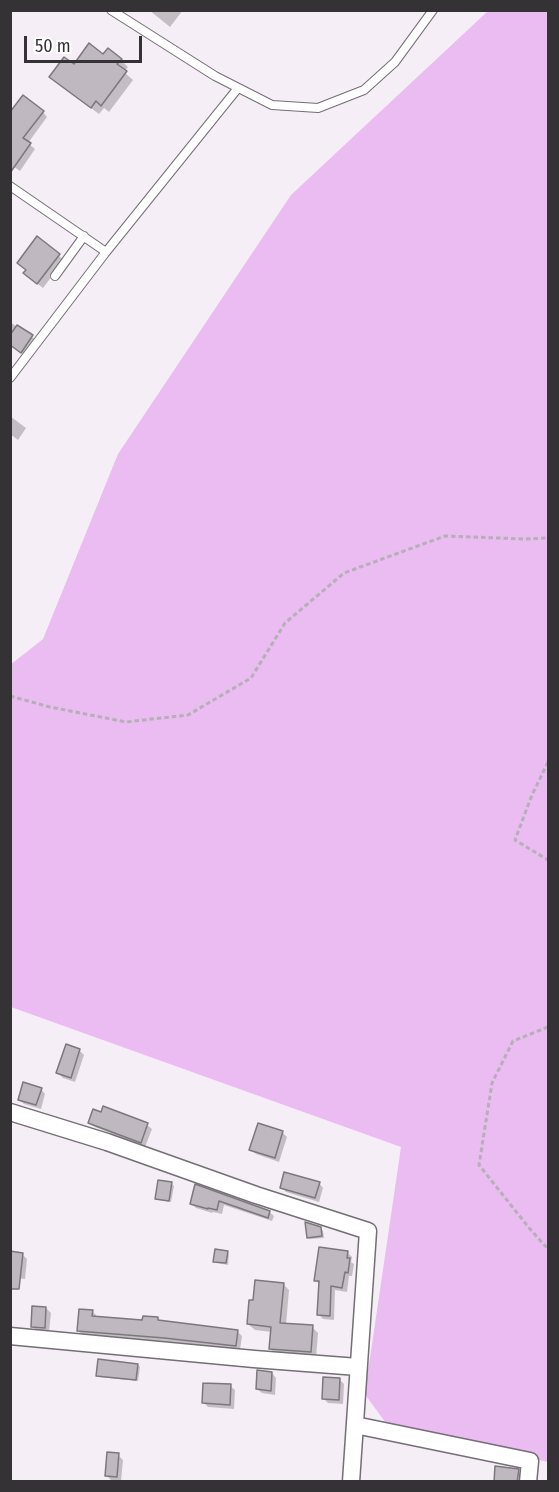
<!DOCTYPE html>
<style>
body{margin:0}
#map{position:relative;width:559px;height:1492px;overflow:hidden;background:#f5eef6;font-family:"Fira Sans Condensed",sans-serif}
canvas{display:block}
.frame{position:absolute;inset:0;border:12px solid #343235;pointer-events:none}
.scale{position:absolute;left:24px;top:36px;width:118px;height:27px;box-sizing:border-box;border:3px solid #343235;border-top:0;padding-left:8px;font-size:18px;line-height:21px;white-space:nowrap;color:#343235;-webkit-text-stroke:4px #fff;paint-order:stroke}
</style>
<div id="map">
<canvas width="559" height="1492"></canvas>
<div class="frame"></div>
<div class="scale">50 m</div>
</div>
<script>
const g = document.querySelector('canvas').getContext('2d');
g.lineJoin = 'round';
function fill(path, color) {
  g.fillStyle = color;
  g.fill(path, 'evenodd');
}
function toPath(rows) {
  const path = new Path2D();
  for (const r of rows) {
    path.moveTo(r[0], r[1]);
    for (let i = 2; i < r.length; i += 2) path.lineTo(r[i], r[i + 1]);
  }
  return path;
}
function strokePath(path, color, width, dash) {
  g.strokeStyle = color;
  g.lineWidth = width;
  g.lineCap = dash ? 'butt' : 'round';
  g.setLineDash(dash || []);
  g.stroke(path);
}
fill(toPath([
 [488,11,548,11,548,1462,388,1426,364,1393,370,1358,401,1147,11,1007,10,665,43,639,118,454,291,195]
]), '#eabcf1');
fill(toPath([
 [149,10,183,10,170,27],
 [103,56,121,60,128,67,124,72,133,80,109,112,104,108,99,114,58,84,51,77,74,66],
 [43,112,47,117,28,143,35,149,20,171,10,164,10,121],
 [37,239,64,260,43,288,30,278],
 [10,322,36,340,26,356,10,345,12,335,10,334],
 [10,416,26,428,18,440,10,434],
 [67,1046,80,1051,84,1055,75,1082,63,1078,58,1073],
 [41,1089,45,1094,41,1109,24,1104,19,1099],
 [102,1113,147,1125,152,1129,145,1147,95,1127,90,1122],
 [282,1132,287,1137,279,1162,256,1154,251,1150],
 [319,1183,323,1188,319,1202,286,1192,282,1188],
 [172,1184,174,1186,171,1202,159,1200,156,1198],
 [196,1186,269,1212,274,1216,272,1221,224,1205,222,1214,213,1212,212,1213,196,1208,192,1204],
 [321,1228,323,1231,324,1238,310,1239,308,1237],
 [227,1252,229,1254,228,1265,217,1263,215,1261],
 [347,1252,352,1257,351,1262,354,1264,352,1276,349,1276,347,1292,335,1290,334,1320,323,1319,319,1315,320,1285,315,1280],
 [22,1254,27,1259,25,1279,10,1277],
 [283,1284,289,1290,286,1325,312,1327,318,1333,316,1358,277,1355,270,1349,272,1332,255,1330,248,1324],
 [46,1308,51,1313,49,1332,37,1331,32,1326],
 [92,1311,96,1315,96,1317,144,1322,158,1318,161,1322,237,1331,242,1336,240,1350,169,1342,83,1335,78,1331],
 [138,1365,140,1367,138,1381,99,1377,97,1375],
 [272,1373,276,1378,275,1395,262,1393,257,1389],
 [339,1379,344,1384,343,1404,328,1403,323,1398],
 [230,1386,235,1390,234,1409,208,1407,204,1403],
 [118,1455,123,1460,121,1481,111,1480,106,1475],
 [518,1471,523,1476,522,1482,495,1482]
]), '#0003');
const building = toPath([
 [89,43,103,54,108,48,122,59,117,64,127,71,101,106,96,101,91,108,49,77,64,57,74,64,89,43],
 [23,95,44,111,23,138,31,143,10,173,10,112,23,95],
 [37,236,60,254,37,284,23,273,26,270,17,263,37,236],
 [17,325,33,335,21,353,10,345,10,335,17,325],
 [66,1044,80,1049,71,1078,56,1073,66,1044],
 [23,1082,42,1088,36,1105,18,1100,23,1082],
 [103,1106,148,1123,141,1143,88,1123,93,1109,101,1112,103,1106],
 [258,1123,283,1131,275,1158,249,1150,258,1123],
 [284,1172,320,1182,315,1198,280,1188,284,1172],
 [158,1180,172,1182,169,1201,155,1199,158,1180],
 [195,1184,270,1211,268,1218,219,1201,217,1210,208,1208,208,1209,190,1204,195,1184],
 [305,1222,321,1227,322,1236,307,1238,305,1222],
 [319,1247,348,1251,347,1258,350,1258,348,1273,345,1272,342,1288,331,1286,330,1316,317,1315,319,1281,314,1281,319,1247],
 [215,1249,228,1251,226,1263,213,1262,215,1249],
 [10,1251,23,1253,19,1289,10,1289,10,1251],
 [255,1280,284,1283,280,1323,313,1325,311,1352,269,1349,271,1327,247,1324,249,1300,253,1300,255,1280],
 [32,1306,46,1307,45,1328,31,1327,32,1306],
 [79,1309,93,1310,92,1316,142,1320,143,1316,158,1317,158,1320,238,1330,236,1346,164,1338,77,1331,79,1309],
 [98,1359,138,1364,136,1380,96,1376,98,1359],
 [257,1370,272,1372,271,1391,256,1389,257,1370],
 [323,1377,340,1378,339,1400,322,1399,323,1377],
 [203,1383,231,1384,230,1405,202,1403,203,1383],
 [107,1452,119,1453,117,1477,105,1476,107,1452],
 [495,1466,519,1469,517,1482,494,1482,495,1466]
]);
fill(building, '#bfb8c0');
strokePath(building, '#7c777d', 1.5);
const service = toPath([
 [111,10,215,76,272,105,318,108,364,90,395,62,433,10],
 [10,186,106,252,238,88],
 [55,276,84,236],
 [10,378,106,252]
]);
const minor = toPath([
 [10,1112,107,1142,256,1195,368,1231,351,1482],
 [10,1336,254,1359,358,1367],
 [355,1425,530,1461,528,1482]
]);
strokePath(service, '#746e75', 10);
strokePath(minor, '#746e75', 19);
strokePath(toPath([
 [10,696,50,707,126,722,188,715,251,678,285,623,344,573,445,536,525,539,548,538],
 [548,762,532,795,515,840,548,860],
 [548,1027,513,1041,492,1083,479,1165,530,1229,548,1249]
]), '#b5afb6', 3, [4.5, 3]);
strokePath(service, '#fff', 8);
strokePath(minor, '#fff', 16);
</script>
